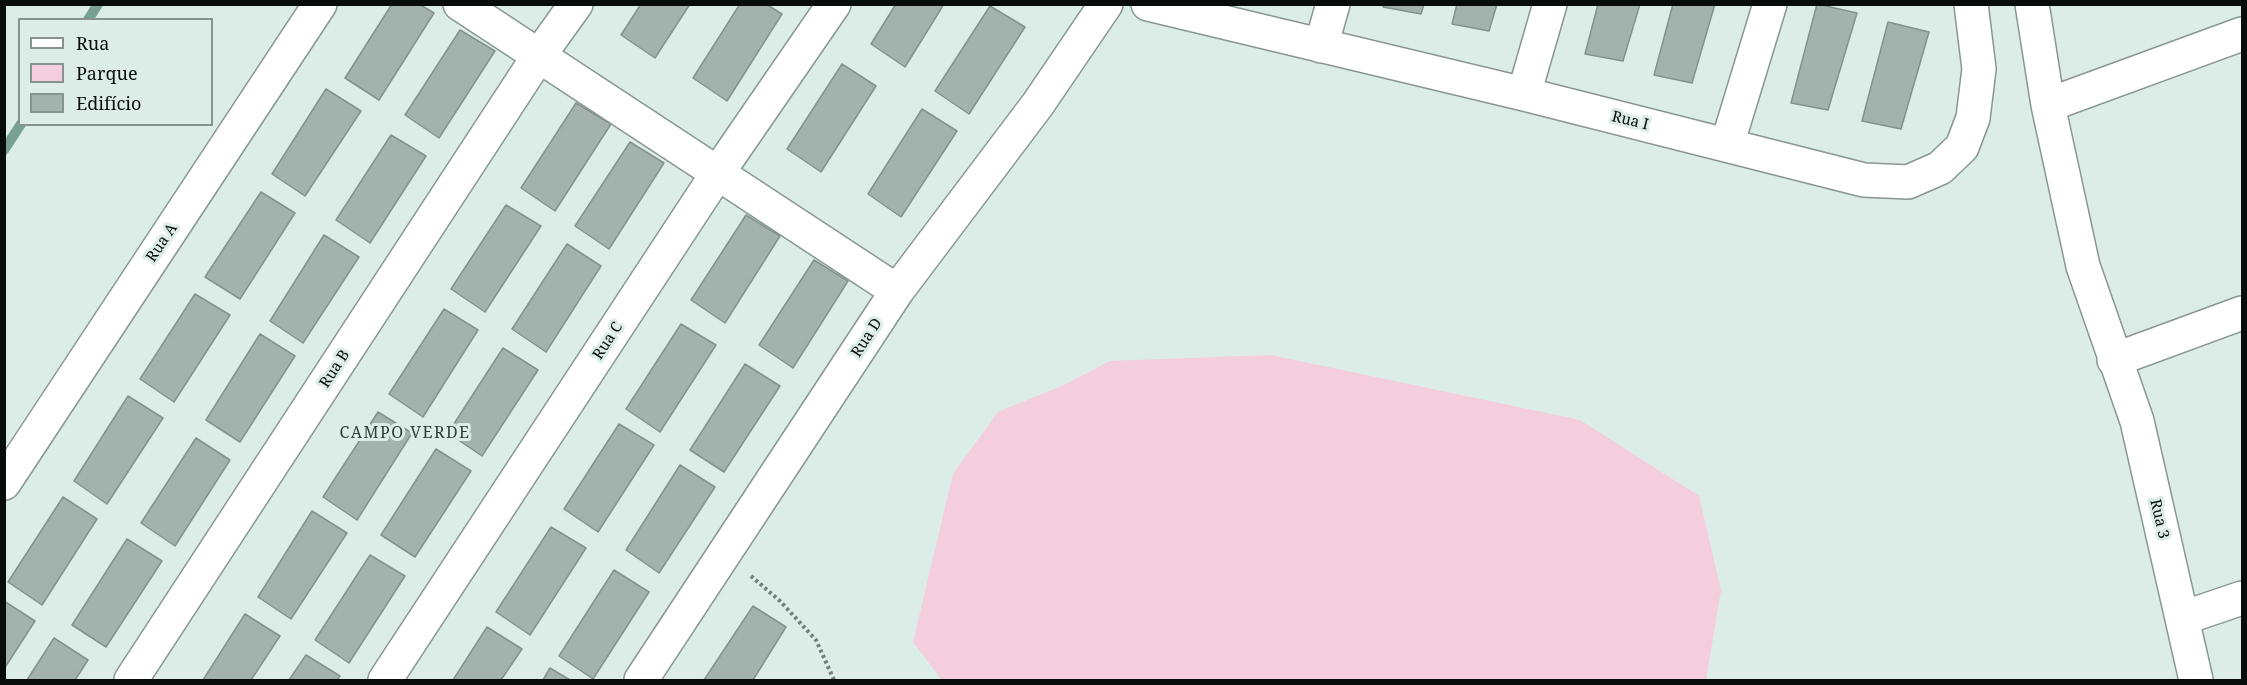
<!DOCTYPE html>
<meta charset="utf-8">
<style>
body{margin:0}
#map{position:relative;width:2247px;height:685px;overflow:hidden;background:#dcece6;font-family:"Noto Serif",serif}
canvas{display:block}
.frame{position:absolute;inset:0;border:6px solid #080d0b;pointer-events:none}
.legend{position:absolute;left:18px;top:18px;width:195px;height:108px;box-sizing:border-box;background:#dcece6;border:2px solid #87938e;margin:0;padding:8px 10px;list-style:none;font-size:18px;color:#080d0b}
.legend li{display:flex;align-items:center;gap:12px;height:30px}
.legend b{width:30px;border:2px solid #87938e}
</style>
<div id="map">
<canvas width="2247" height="685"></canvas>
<div class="frame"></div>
<ul class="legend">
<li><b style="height:8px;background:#fff"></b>Rua</li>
<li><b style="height:16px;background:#f4cedd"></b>Parque</li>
<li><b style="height:16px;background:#a3b2ad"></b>Edifício</li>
</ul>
</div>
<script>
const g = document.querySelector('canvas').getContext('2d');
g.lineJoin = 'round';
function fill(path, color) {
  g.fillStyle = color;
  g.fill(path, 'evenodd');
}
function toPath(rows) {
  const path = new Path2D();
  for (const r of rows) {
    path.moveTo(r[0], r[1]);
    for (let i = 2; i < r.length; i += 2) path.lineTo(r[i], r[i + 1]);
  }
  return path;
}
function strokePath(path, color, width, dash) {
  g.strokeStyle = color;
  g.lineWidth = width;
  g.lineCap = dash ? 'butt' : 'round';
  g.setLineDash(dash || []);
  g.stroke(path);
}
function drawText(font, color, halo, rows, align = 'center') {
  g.font = font + ' "Noto Serif",serif';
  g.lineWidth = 6;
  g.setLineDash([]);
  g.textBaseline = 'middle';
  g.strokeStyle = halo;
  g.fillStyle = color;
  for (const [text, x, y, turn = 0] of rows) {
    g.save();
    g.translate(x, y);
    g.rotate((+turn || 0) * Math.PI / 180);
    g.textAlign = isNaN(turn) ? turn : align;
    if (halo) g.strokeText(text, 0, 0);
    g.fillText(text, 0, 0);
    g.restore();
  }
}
fill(toPath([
 [1271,355,1580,420,1699,496,1721,590,1706,680,942,680,913,642,953,474,998,412,1064,385,1110,361]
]), '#f4cedd');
strokePath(toPath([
 [88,20,98,4],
 [4,150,21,124]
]), '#77a193', 10);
const building = toPath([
 [392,4,419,4,434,13,379,100,345,78,392,4],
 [641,4,690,4,655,58,621,35,641,4],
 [740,4,766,4,782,14,727,101,693,78,740,4],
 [896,4,944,4,905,67,871,44,896,4],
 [1384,4,1424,4,1421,14,1383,7,1384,4],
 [1457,4,1497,4,1489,31,1452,24,1457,4],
 [1598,4,1640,4,1623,61,1585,54,1598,4],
 [1673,4,1715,4,1692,83,1654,75,1673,4],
 [1817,4,1857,13,1828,110,1791,103,1817,4],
 [990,6,1025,27,969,114,935,91,990,6],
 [1888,22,1929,32,1901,129,1862,121,1888,22],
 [460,30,495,51,439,138,405,115,460,30],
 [842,64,876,86,821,172,787,149,842,64],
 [326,89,361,111,305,196,272,174,326,89],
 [576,103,611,124,555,211,521,188,576,103],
 [922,109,957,131,901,217,868,194,922,109],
 [391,135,426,156,370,243,336,220,391,135],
 [630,142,664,163,609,249,575,226,630,142],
 [261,192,295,213,240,299,205,277,261,192],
 [506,205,541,226,485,312,451,289,506,205],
 [746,215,780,236,725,323,691,300,746,215],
 [324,235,359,257,303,343,270,321,324,235],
 [567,244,601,266,546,352,512,329,567,244],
 [814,260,848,281,793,368,759,345,814,260],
 [195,294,230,315,174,402,140,379,195,294],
 [444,309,478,330,423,417,389,394,444,309],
 [681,324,716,345,660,432,626,409,681,324],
 [260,334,295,356,240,442,206,420,260,334],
 [503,348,538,370,482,456,448,433,503,348],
 [745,364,780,386,724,472,690,450,745,364],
 [128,396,163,418,107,504,74,481,128,396],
 [378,412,412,433,357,520,323,497,378,412],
 [619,424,654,445,598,532,564,509,619,424],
 [196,438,230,460,175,546,141,523,196,438],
 [436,449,471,471,415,557,381,535,436,449],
 [680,465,715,487,659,573,626,550,680,465],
 [63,497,97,519,42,605,8,582,63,497],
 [312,511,347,533,291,619,258,597,312,511],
 [551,527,586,548,530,635,496,612,551,527],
 [127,539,162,561,106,647,72,625,127,539],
 [370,555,405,576,349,663,315,640,370,555],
 [614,570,649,592,593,679,559,656,614,570],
 [4,601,35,621,4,669,4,601],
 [753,606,786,627,753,680,704,680,753,606],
 [245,614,280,636,251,680,203,680,245,614],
 [487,627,522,649,501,680,453,680,487,627],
 [54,638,88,660,75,680,27,680,54,638],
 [306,655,340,676,337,680,289,680,306,655],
 [550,668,570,680,543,680,550,668]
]);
fill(building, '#a3b2ad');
strokePath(building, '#83928d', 1.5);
const minor = toPath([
 [460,4,897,291],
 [1148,4,1524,94,1864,180,1908,182,1940,168,1962,147,1973,118,1979,69,1971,4],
 [2032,4,2048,105,2083,266,2137,421,2196,680],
 [1321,46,1333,4],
 [1524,94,1550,4],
 [2048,105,2242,34],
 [1727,145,1770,4],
 [2114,360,2242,313],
 [4,483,320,4],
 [2183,618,2242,598],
 [131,680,538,57,576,4],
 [385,680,717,174,834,4],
 [641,680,897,291,1038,104,1106,4]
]);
strokePath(minor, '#889792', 36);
strokePath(toPath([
 [751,576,780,601,816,640,834,680]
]), '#747e7a', 4, [3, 3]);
strokePath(minor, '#fff', 33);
drawText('15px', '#080d0b', '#dcece6', [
 ["Rua I",1630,121,14],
 ["Rua A",162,243,-56],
 ["Rua D",867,338,-57],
 ["Rua C",608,341,-57],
 ["Rua B",335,369,-57],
 ["Rua 3",2159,519,77]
]);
g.letterSpacing = '1.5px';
drawText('16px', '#2f3c38', '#dcece6', [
 ["CAMPO VERDE",405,433]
]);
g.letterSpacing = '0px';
</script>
